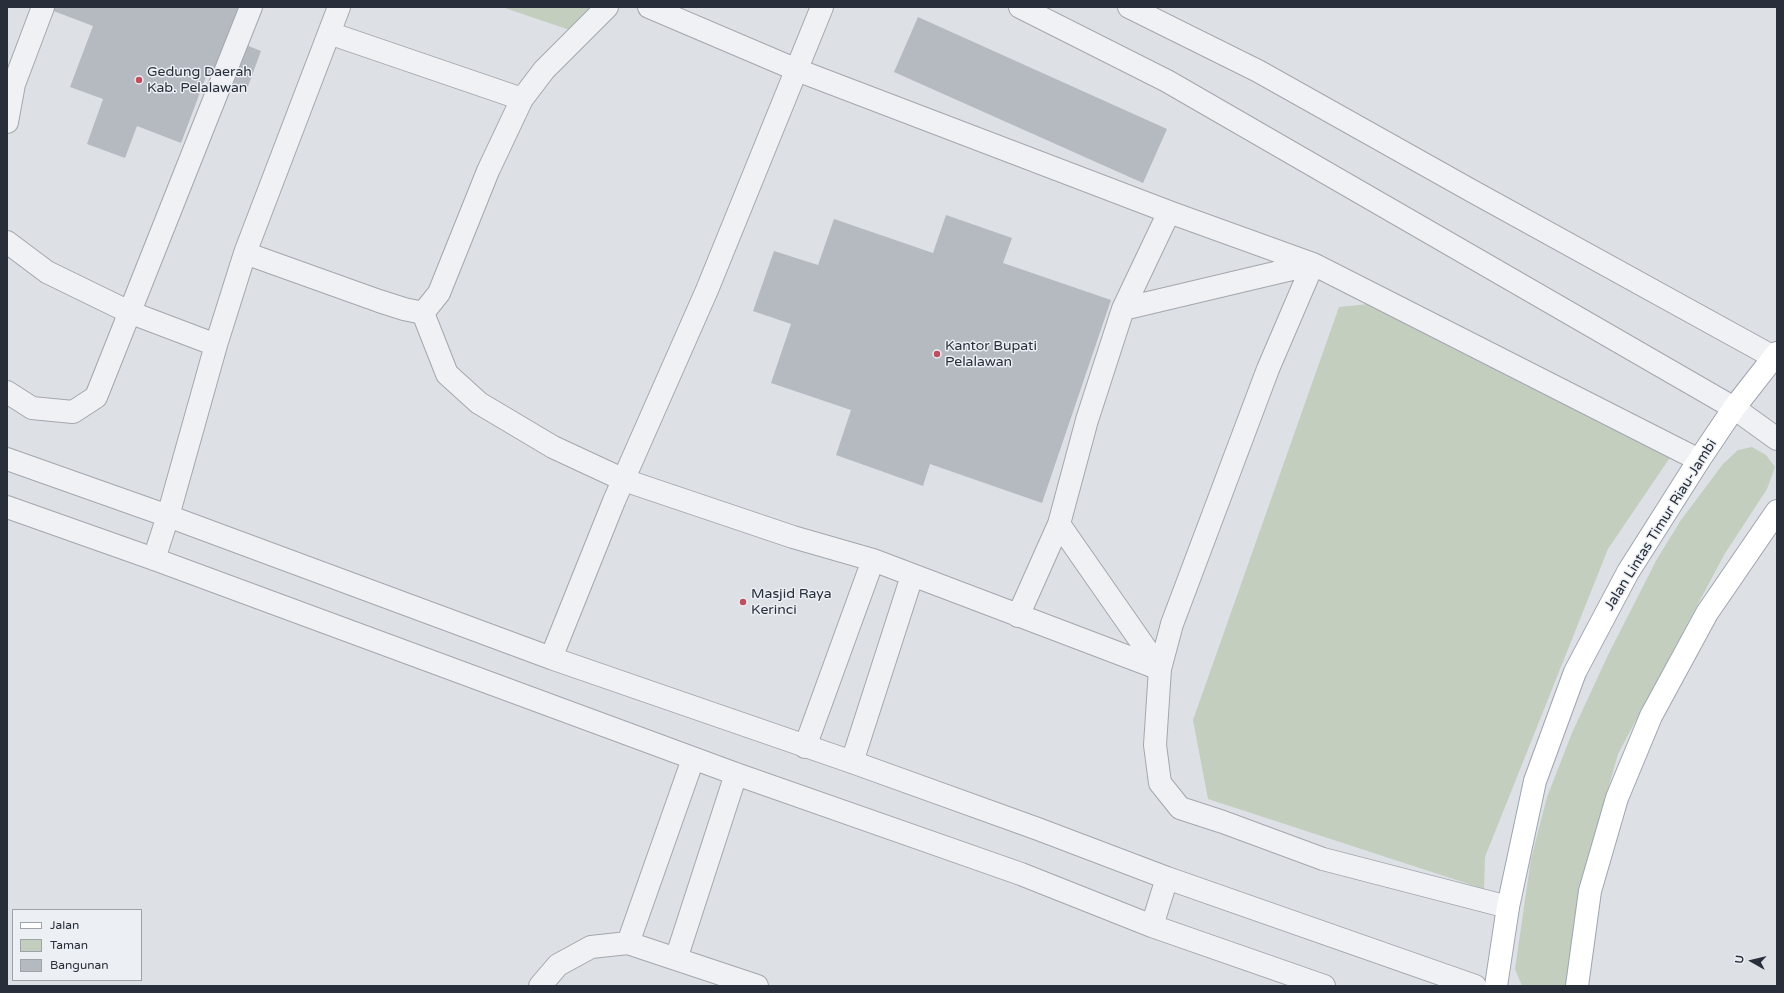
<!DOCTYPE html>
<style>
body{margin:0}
#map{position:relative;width:1784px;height:993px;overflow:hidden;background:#dde0e5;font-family:"Varela Round",sans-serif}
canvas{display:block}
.frame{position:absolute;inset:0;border:8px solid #282f3a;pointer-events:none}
.legend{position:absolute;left:12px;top:909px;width:130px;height:72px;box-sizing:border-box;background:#eceff3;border:1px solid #9ea2a9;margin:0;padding:5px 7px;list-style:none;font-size:12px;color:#282f3a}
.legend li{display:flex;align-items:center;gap:8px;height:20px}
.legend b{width:20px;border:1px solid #9ea2a9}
.north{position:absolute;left:1732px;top:941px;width:40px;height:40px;-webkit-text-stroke:3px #eceff3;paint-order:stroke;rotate:278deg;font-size:11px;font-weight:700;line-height:16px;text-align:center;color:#282f3a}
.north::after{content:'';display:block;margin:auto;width:14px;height:18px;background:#282f3a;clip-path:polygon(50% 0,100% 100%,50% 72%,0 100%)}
</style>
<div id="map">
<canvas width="1784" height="993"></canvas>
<div class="frame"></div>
<ul class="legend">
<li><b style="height:5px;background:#fff"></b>Jalan</li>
<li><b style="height:11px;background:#c3cebf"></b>Taman</li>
<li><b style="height:11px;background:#b5bac1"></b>Bangunan</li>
</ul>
<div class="north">U</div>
</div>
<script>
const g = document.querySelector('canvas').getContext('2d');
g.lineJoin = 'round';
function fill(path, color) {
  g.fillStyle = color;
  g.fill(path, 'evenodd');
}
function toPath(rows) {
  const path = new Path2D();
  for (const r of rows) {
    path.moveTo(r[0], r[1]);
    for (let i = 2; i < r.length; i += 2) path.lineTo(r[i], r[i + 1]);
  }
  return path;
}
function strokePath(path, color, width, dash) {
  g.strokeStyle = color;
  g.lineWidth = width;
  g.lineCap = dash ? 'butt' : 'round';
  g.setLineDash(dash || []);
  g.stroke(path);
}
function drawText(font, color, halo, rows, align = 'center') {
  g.font = font + ' "Varela Round",sans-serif';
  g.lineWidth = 3;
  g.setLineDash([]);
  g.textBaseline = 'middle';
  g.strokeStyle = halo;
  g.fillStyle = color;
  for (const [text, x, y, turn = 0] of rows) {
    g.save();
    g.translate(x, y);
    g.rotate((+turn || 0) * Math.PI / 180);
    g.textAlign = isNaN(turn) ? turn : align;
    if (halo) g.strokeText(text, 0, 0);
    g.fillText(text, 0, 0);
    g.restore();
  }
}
fill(toPath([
 [502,7,603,7,593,38],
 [1369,304,1612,429,1671,456,1608,549,1485,857,1484,889,1208,799,1193,720,1339,307],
 [1752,447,1766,455,1775,467,1767,489,1724,555,1618,754,1584,872,1567,986,1522,986,1515,969,1531,859,1547,797,1572,733,1608,655,1657,559,1681,520,1723,464,1738,450]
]), '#c3cebf');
fill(toPath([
 [43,7,241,7,229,38,261,51,247,89,207,74,181,143,137,126,125,158,87,144,103,99,70,87,93,26],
 [918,17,1167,129,1143,183,894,72],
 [946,215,1012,238,1003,263,1111,300,1042,503,930,464,923,486,836,455,851,410,771,383,791,324,753,311,774,251,818,265,834,219,933,253]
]), '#b5bac1');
const minor = toPath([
 [649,7,797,70,1169,212],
 [1020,7,1167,81,1734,408,1777,439],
 [1129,7,1258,71,1472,191,1777,359],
 [522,99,544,70,607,7],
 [7,122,14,84,43,7],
 [7,242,47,272,129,312,216,345],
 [245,253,379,301,404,309,423,313,439,293,488,171,522,99,329,33],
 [1123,309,1313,264],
 [423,313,447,374,479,403,553,447,624,480,793,537,873,560,1160,669],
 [7,392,32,408,73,412,96,397,251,7],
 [7,459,168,516,551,658,852,762,1038,829,1167,878,1475,986],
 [7,507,154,559,736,774,1021,874,1152,926,1324,986],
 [1059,524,1160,669],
 [154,559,168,516,216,345,245,253,339,7],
 [1018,616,1059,524,1087,420,1123,309,1169,212,1313,264],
 [551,658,614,501,707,290,822,7],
 [805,747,873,560],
 [852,762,912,576],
 [1508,907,1323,859,1223,822,1180,808,1160,783,1155,745,1160,669,1172,624,1268,369,1313,264,1699,460],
 [1152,926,1167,878],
 [628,943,693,759],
 [676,959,736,774],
 [540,986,558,965,591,947,628,943,757,986]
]);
const major = toPath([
 [1496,986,1508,907,1535,781,1575,672,1628,572,1699,460,1734,408,1777,353],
 [1577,986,1590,891,1617,798,1651,716,1707,613,1777,511]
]);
strokePath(minor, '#a3a7ae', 24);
strokePath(major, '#9ea5b0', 24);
strokePath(minor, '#eff1f4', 22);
strokePath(major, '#fff', 22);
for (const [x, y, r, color] of [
 [139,80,4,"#bf4e60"],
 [937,354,4,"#bf4e60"],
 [743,602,4,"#bf4e60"]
]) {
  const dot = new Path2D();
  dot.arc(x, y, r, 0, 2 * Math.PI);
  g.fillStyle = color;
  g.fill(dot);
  strokePath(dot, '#eceff3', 1.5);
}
drawText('14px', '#282f3a', '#eceff3', [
 ["Gedung Daerah",147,72],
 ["Kab. Pelalawan",147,88],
 ["Kantor Bupati",945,346],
 ["Pelalawan",945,362],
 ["Masjid Raya",751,594],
 ["Kerinci",751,610]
], 'left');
drawText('14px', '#282f3a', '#eceff3', [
 ["Jalan Lintas Timur Riau-Jambi",1661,525,-58]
]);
</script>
